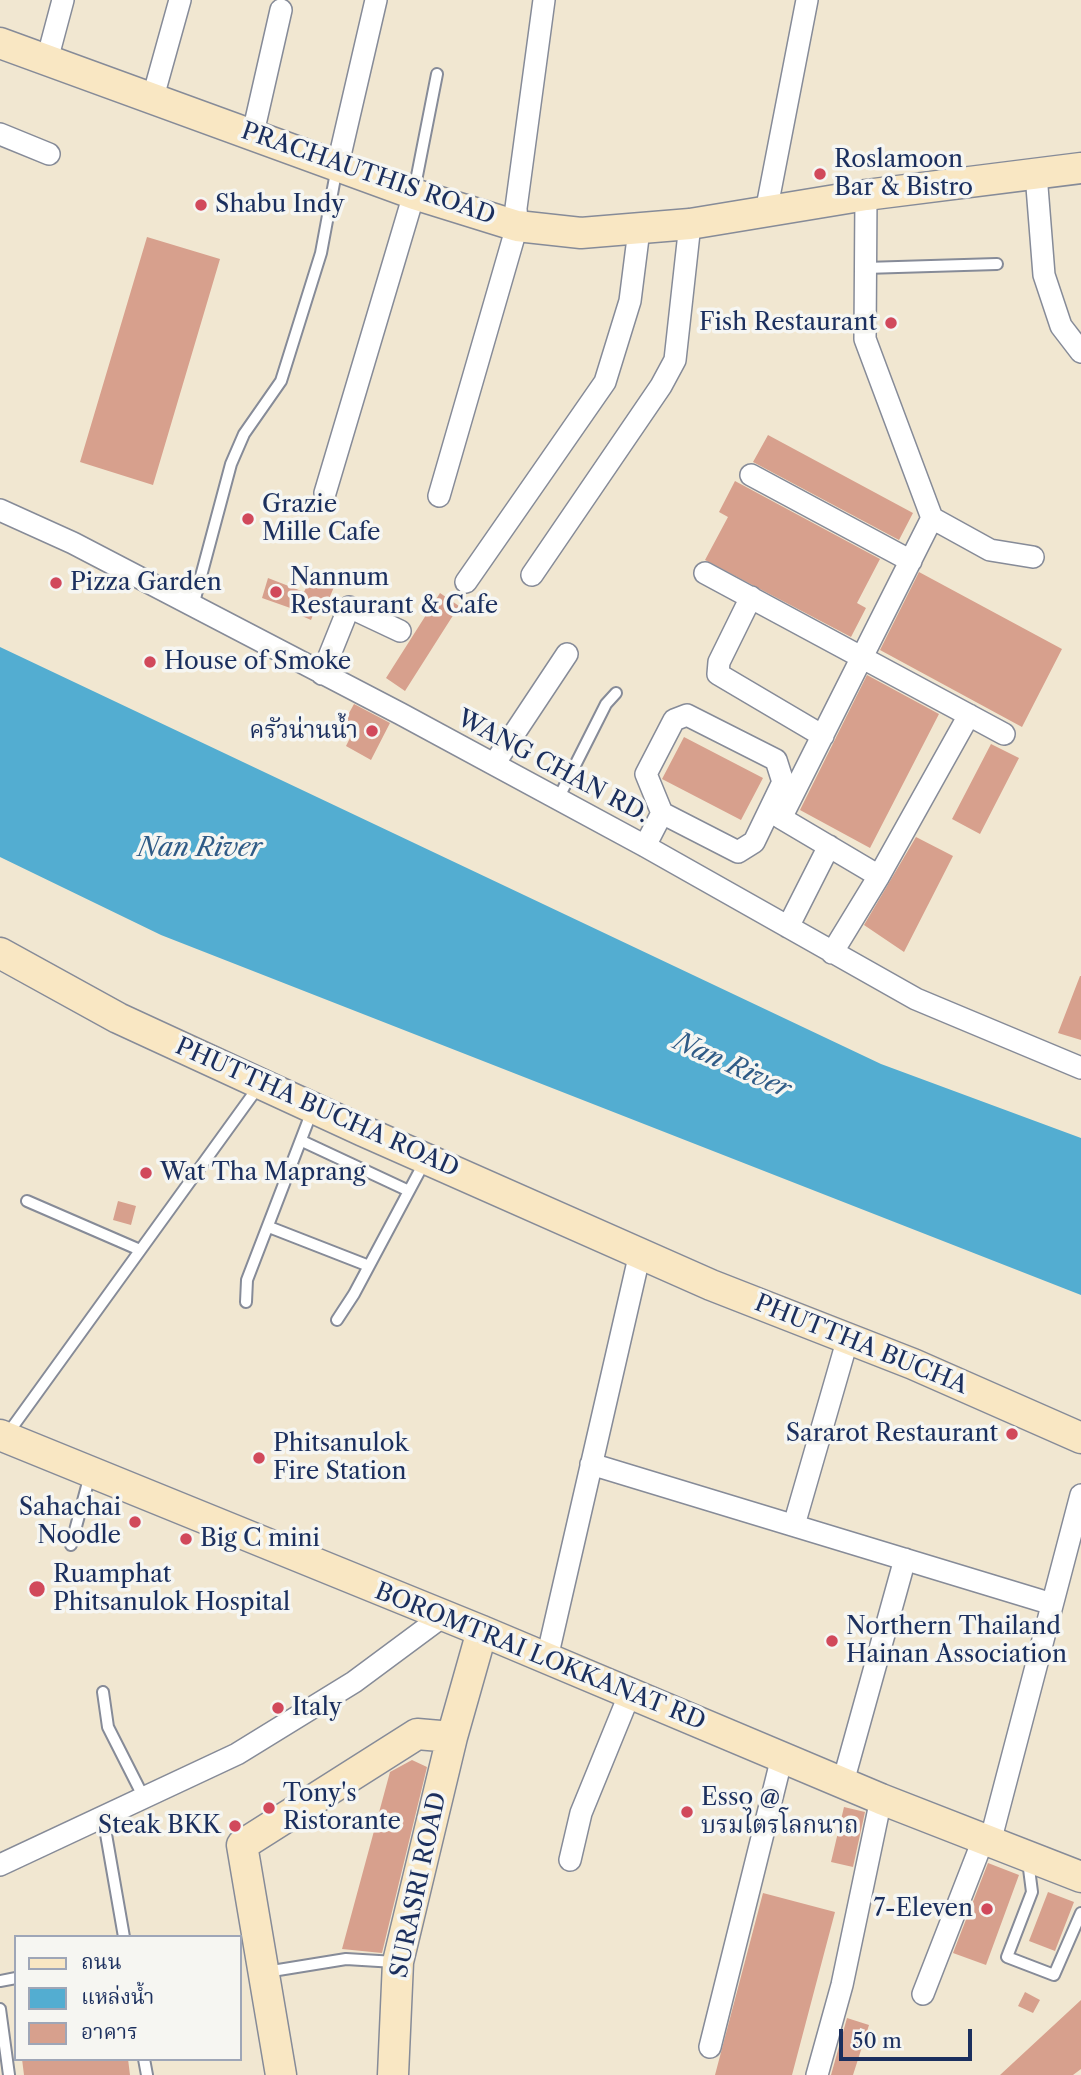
<!DOCTYPE html>
<meta charset="utf-8">
<style>
body{margin:0}
#map{position:relative;width:1081px;height:2075px;overflow:hidden;background:#f1e7d1;font-family:"Libre Caslon Text","Noto Serif Thai",serif}
canvas{display:block}
.legend{position:absolute;left:14px;top:1935px;width:228px;height:126px;box-sizing:border-box;background:#f6f6f2;border:2px solid #9ea6b7;margin:0;padding:9px 12px;list-style:none;font-size:21px;color:#1b2f5e}
.legend li{display:flex;align-items:center;gap:14px;height:35px}
.legend b{width:35px;border:2px solid #9ea6b7}
.scale{position:absolute;left:839px;top:2029px;width:133px;height:32px;box-sizing:border-box;border:4px solid #1b2f5e;border-top:0;padding-left:9px;font-size:21px;line-height:24px;white-space:nowrap;color:#1b2f5e;-webkit-text-stroke:5px #f6f6f2;paint-order:stroke}
</style>
<div id="map">
<canvas width="1081" height="2075"></canvas>
<ul class="legend">
<li><b style="height:9px;background:#f9e7c3"></b>ถนน</li>
<li><b style="height:19px;background:#53add1"></b>แหล่งน้ำ</li>
<li><b style="height:19px;background:#d7a08d"></b>อาคาร</li>
</ul>
<div class="scale">50 m</div>
</div>
<script>
const g = document.querySelector('canvas').getContext('2d');
g.lineJoin = 'round';
function fill(path, color) {
  g.fillStyle = color;
  g.fill(path, 'evenodd');
}
function toPath(rows) {
  const path = new Path2D();
  for (const r of rows) {
    path.moveTo(r[0], r[1]);
    for (let i = 2; i < r.length; i += 2) path.lineTo(r[i], r[i + 1]);
  }
  return path;
}
function strokePath(path, color, width, dash) {
  g.strokeStyle = color;
  g.lineWidth = width;
  g.lineCap = dash ? 'butt' : 'round';
  g.setLineDash(dash || []);
  g.stroke(path);
}
function drawText(font, color, halo, rows, align = 'center') {
  g.font = font + ' "Libre Caslon Text","Noto Serif Thai",serif';
  g.lineWidth = 7;
  g.setLineDash([]);
  g.textBaseline = 'middle';
  g.strokeStyle = halo;
  g.fillStyle = color;
  for (const [text, x, y, turn = 0] of rows) {
    g.save();
    g.translate(x, y);
    g.rotate((+turn || 0) * Math.PI / 180);
    g.textAlign = isNaN(turn) ? turn : align;
    if (halo) g.strokeText(text, 0, 0);
    g.fillText(text, 0, 0);
    g.restore();
  }
}
fill(toPath([
 [0,647,881,1064,1081,1138,1081,1295,161,935,0,857]
]), '#53add1');
fill(toPath([
 [147,237,220,259,153,485,80,462],
 [768,435,913,513,899,540,753,462],
 [735,481,880,559,857,603,866,608,851,637,705,560,728,517,719,512],
 [919,572,1062,649,1022,727,880,650],
 [311,577,334,587,323,613,315,610,311,620,295,613,296,610,262,598,268,578,304,592],
 [440,593,459,606,405,691,386,678],
 [867,675,939,714,870,848,800,810],
 [354,704,390,723,371,760,346,746,354,730,343,724],
 [684,737,763,778,741,820,662,779],
 [991,744,1019,758,980,834,952,819],
 [916,837,953,856,904,952,864,925],
 [1080,976,1081,976,1081,1040,1058,1033],
 [118,1201,136,1206,131,1225,113,1220],
 [412,1760,427,1767,382,1953,342,1949,390,1772],
 [844,1807,865,1812,853,1867,831,1862],
 [988,1863,1019,1875,986,1965,953,1953],
 [1048,1892,1074,1902,1055,1951,1029,1941],
 [763,1893,835,1912,792,2075,715,2075],
 [1025,1992,1040,2000,1033,2013,1018,2006],
 [1081,2000,1081,2069,1073,2075,1000,2075],
 [847,2018,869,2025,853,2075,831,2075],
 [22,2059,128,2059,130,2075,24,2075]
]), '#d7a08d');
const lane = toPath([
 [414,191,437,74],
 [865,268,997,264],
 [193,606,231,464,244,434,281,381,321,253,337,167],
 [558,799,606,704,616,693],
 [302,1141,409,1191],
 [27,1201,140,1250],
 [269,1227,369,1266],
 [246,1302,247,1280,312,1111],
 [337,1320,354,1294,425,1161],
 [6,1436,259,1086],
 [71,1545,90,1475],
 [103,1692,108,1727,144,1798],
 [103,1817,124,1937],
 [1028,1861,1032,1892,1007,1957,1054,1975,1081,1913],
 [266,1972,346,1959,395,1962],
 [0,1981,16,1978],
 [0,2009,9,2075],
 [144,2059,147,2075]
]);
const street = toPath([
 [47,60,63,0],
 [153,97,180,0],
 [253,133,281,10],
 [0,134,49,154],
 [338,164,376,0],
 [1036,174,1044,275,1061,326,1081,352],
 [866,195,865,339,932,518,990,550,1033,557],
 [766,212,807,0],
 [751,475,911,561],
 [325,493,414,194],
 [439,496,517,226,516,208,544,0],
 [0,510,73,543,401,714,645,846,916,999,1081,1068],
 [705,573,1004,734],
 [532,575,661,386,675,360,690,224],
 [466,582,605,382,630,301,639,230],
 [751,597,719,662,718,674,823,736],
 [322,674,349,607,400,631],
 [494,764,567,654],
 [645,846,662,813,738,852,754,842,783,782,776,760,687,715,674,720,646,774,662,813],
 [879,876,781,818,932,518],
 [788,927,829,846],
 [832,953,879,876,969,715],
 [591,1464,1052,1604],
 [794,1525,848,1338],
 [547,1658,640,1253],
 [843,1782,905,1559],
 [990,1842,1081,1495],
 [570,1860,581,1813,630,1693],
 [0,1865,237,1754,354,1682,443,1616],
 [923,1994,983,1840],
 [710,2047,782,1757],
 [817,2075,842,1985,881,1799]
]);
const secondary = toPath([
 [0,43,414,194,517,226,581,233,690,224,866,195,1081,168],
 [0,953,118,1018,363,1131,711,1285,913,1364,1081,1438],
 [0,1435,482,1631,881,1799,1081,1877],
 [281,2075,242,1845,417,1734,452,1737],
 [393,2075,398,1962,452,1737,482,1631]
]);
strokePath(lane, '#868b98', 14);
strokePath(street, '#868b98', 24);
strokePath(secondary, '#868b98', 33);
strokePath(lane, '#fff', 10);
strokePath(street, '#fff', 21);
strokePath(secondary, '#f9e7c3', 30);
for (const [x, y, r, color] of [
 [820,174,7,"#d1495b"],
 [201,205,7,"#d1495b"],
 [891,323,7,"#d1495b"],
 [248,519,7,"#d1495b"],
 [56,583,7,"#d1495b"],
 [276,592,7,"#d1495b"],
 [150,662,7,"#d1495b"],
 [372,731,7,"#d1495b"],
 [146,1173,7,"#d1495b"],
 [1012,1434,7,"#d1495b"],
 [259,1458,7,"#d1495b"],
 [135,1522,7,"#d1495b"],
 [186,1539,7,"#d1495b"],
 [37,1589,9,"#d1495b"],
 [832,1641,7,"#d1495b"],
 [278,1708,7,"#d1495b"],
 [269,1808,7,"#d1495b"],
 [687,1812,7,"#d1495b"],
 [235,1826,7,"#d1495b"],
 [987,1909,7,"#d1495b"]
]) {
  const dot = new Path2D();
  dot.arc(x, y, r, 0, 2 * Math.PI);
  g.fillStyle = color;
  g.fill(dot);
  strokePath(dot, '#f6f6f2', 2.5);
}
drawText('24px', '#1b2f5e', '#f6f6f2', [
 ["Roslamoon",834,160],
 ["Bar & Bistro",834,188],
 ["Shabu Indy",215,205],
 ["Fish Restaurant",877,323,"right"],
 ["Grazie",262,505],
 ["Mille Cafe",262,533],
 ["Nannum",290,578],
 ["Restaurant & Cafe",290,606],
 ["Pizza Garden",70,583],
 ["House of Smoke",164,662],
 ["ครัวน่านน้ำ",358,731,"right"],
 ["Wat Tha Maprang",160,1173],
 ["Sararot Restaurant",998,1434,"right"],
 ["Phitsanulok",273,1444],
 ["Fire Station",273,1472],
 ["Sahachai",121,1508,"right"],
 ["Noodle",121,1536,"right"],
 ["Big C mini",200,1539],
 ["Ruamphat",53,1575],
 ["Phitsanulok Hospital",53,1603],
 ["Northern Thailand",846,1627],
 ["Hainan Association",846,1655],
 ["Italy",292,1708],
 ["Tony's",283,1794],
 ["Ristorante",283,1822],
 ["Esso @",701,1798],
 ["บรมไตรโลกนาถ",701,1826],
 ["Steak BKK",221,1826,"right"],
 ["7-Eleven",973,1909,"right"]
], 'left');
drawText('24px', '#1b2f5e', '#f6f6f2', [
 ["PRACHAUTHIS ROAD",368,174,19],
 ["WANG CHAN RD.",553,767,28],
 ["PHUTTHA BUCHA ROAD",317,1108,24],
 ["PHUTTHA BUCHA",861,1345,22],
 ["BOROMTRAI LOKKANAT RD",540,1657,22],
 ["SURASRI ROAD",419,1885,-78]
]);
drawText('italic 26px', '#2f5b86', '#f6f6f2', [
 ["Nan River",200,848],
 ["Nan River",732,1066,24]
]);
</script>
